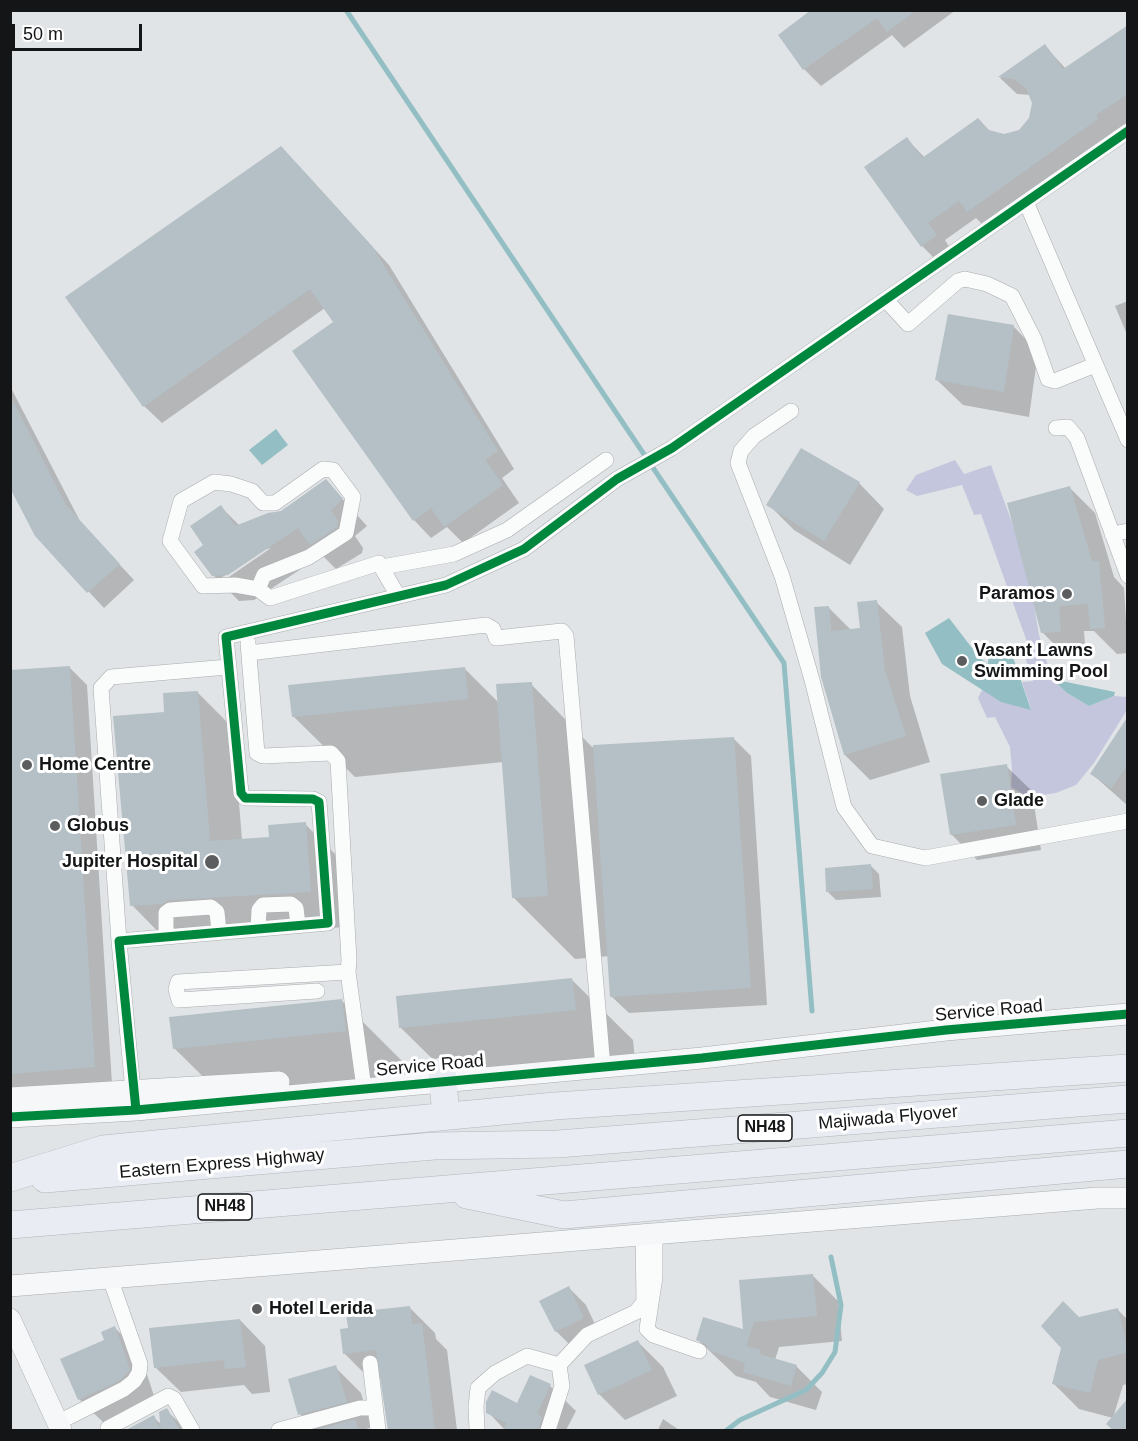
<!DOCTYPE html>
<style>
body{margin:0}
#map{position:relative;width:1138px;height:1441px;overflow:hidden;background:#e1e4e6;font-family:Helvetica,sans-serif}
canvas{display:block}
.frame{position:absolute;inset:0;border:12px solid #131516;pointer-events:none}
.scale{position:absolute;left:12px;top:24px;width:130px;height:27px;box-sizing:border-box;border:3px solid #131516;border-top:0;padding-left:8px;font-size:18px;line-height:21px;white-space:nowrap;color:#131516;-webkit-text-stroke:4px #fff;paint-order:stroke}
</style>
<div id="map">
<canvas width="1138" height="1441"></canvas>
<div class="frame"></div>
<div class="scale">50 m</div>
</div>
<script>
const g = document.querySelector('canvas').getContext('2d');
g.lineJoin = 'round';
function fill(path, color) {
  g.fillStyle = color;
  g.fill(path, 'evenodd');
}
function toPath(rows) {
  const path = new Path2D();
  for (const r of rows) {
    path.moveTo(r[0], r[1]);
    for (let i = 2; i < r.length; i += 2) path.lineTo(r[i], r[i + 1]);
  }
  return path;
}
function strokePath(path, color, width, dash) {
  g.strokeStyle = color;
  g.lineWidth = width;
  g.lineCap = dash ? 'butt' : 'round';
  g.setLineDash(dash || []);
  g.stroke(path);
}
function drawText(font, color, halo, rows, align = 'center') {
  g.font = font + ' Helvetica,sans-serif';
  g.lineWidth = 6;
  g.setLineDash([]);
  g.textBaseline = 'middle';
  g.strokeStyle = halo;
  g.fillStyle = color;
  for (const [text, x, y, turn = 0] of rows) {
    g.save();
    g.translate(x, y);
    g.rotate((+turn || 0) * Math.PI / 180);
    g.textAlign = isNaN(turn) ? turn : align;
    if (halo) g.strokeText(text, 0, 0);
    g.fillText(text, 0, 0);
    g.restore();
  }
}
fill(toPath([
 [955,460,964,474,991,465,1027,564,1039,635,1052,679,1067,693,1089,706,1114,696,1127,697,1127,710,1094,763,1076,785,1056,793,1028,797,1011,787,1012,769,1010,747,995,717,987,718,978,698,982,690,1031,709,1022,682,1033,681,1025,657,1031,653,981,514,974,515,962,485,917,496,906,490,916,475]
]), '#c4c6dd');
fill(toPath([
 [276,429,288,445,262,465,249,450],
 [949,618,979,657,988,664,989,649,1013,657,1031,710,1001,702,942,664,925,633],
 [1052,679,1115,692,1114,696,1089,706,1067,693]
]), '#93bfc4');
fill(toPath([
 [814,10,956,10,904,48,892,35,821,86,805,70,780,35],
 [1128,27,1128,122,1112,133,1114,136,986,228,976,218,945,240,953,253,939,263,922,246,907,139,925,158,990,131,1004,135,1020,131,1031,119,1034,102,1031,95,1017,94,1000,78,1045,46,1066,69],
 [298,165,389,265,514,469,502,478,519,503,463,543,447,527,431,538,414,520,335,322,325,308,162,423,144,406,67,298],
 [1128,301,1128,337,1115,306],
 [1013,326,1038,352,1029,417,963,405,937,380],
 [10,386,81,523,134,580,104,608,36,535,10,485],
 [326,481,367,526,355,536,363,548,362,553,336,569,322,555,254,600,239,601,213,575,205,545,221,507,240,526,281,512],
 [271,548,223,581,221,578,264,550],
 [859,483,884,509,850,565,794,530,768,504],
 [1070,488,1095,513,1114,577,1124,588,1128,653,1117,654,1094,631,1084,631,1086,657,1068,658,1043,633],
 [876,602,902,627,910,696,930,762,870,780,845,755,828,607,851,630,862,629],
 [70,668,87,685,112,1084,10,1092,10,672],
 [464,668,499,703,531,684,592,747,733,738,751,756,767,1005,629,1013,611,996,609,956,575,959,514,898,503,762,355,777,293,716],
 [197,692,233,728,242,840,271,838,305,824,341,860,346,927,206,936,168,942,132,905],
 [1128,719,1128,806,1092,774],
 [1006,766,1032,791,1041,850,977,860,951,834],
 [871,866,879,874,881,897,836,900,828,892],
 [571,979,633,1040,636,1070,462,1088,400,1027],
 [341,1000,403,1062,407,1092,236,1109,174,1048],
 [812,1275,838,1301,842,1341,779,1347,775,1360,796,1366,822,1392,816,1410,770,1397,756,1382,736,1376,697,1339,745,1331,740,1281],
 [569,1288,586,1305,600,1335,573,1348,556,1331],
 [409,1307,435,1333,436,1339,447,1350,457,1430,389,1430,382,1377,370,1379,344,1353,349,1329],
 [1118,1310,1128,1320,1128,1384,1123,1385,1113,1418,1079,1409,1054,1384,1078,1319],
 [240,1320,265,1346,270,1392,252,1394,244,1385,181,1392,155,1367],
 [115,1328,140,1353,154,1396,105,1424,79,1399],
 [638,1342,663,1367,677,1396,625,1420,599,1394],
 [335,1367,361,1393,371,1427,364,1430,316,1430,300,1414],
 [550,1386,576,1411,566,1430,505,1430,488,1412,518,1405],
 [166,1410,187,1430,127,1430,153,1417,162,1425],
 [663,1419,679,1430,658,1430]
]), '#0003');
strokePath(toPath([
 [346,10,784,663,812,1011],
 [727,1430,740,1420,806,1390,822,1373,835,1352,841,1305,831,1257]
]), '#93bfc4', 5);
fill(toPath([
 [811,10,917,10,887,32,877,18,803,70,778,35],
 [1128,25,1128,94,1096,115,1098,119,967,212,959,201,928,223,937,235,921,247,864,167,907,137,922,158,978,118,989,130,1004,134,1019,130,1029,118,1032,103,1026,88,1014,79,998,77,1045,44,1063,69],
 [281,146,372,246,498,451,485,460,503,485,444,527,431,508,413,521,292,351,333,322,310,289,143,407,65,297],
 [948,314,1014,325,1004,392,935,380],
 [10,395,66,505,120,564,87,593,35,536,10,488],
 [801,448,860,482,824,541,766,505],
 [326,479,343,499,331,510,338,521,337,527,310,545,298,528,228,575,212,576,194,552,203,545,190,526,221,505,235,526,268,513,281,511],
 [1070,486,1092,561,1099,561,1105,628,1090,629,1088,604,1059,606,1061,632,1041,633,1007,503],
 [877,600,885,670,906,736,844,755,821,677,814,607,829,606,831,631,860,628,857,602],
 [70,666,95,1067,10,1074,10,670],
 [465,667,468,699,292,717,288,685],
 [532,682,548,896,512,898,496,684],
 [198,691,210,841,269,837,268,825,306,822,311,892,169,900,162,904,130,906,113,716,164,712,163,693],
 [1128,716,1128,764,1112,788,1090,774],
 [734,737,751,988,610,997,593,745],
 [1007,764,1016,825,950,835,940,774],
 [871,864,873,889,826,892,825,868],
 [572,978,576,1010,399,1028,396,996],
 [342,999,346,1031,173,1049,169,1017],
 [813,1274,817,1316,754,1322,746,1346,761,1350,760,1354,797,1365,791,1386,743,1372,745,1363,709,1350,706,1344,696,1340,703,1317,743,1329,739,1280],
 [569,1286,584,1318,555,1332,539,1301],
 [1063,1301,1079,1317,1118,1308,1128,1352,1098,1360,1090,1393,1052,1384,1061,1348,1041,1326],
 [410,1306,412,1324,422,1323,435,1431,388,1431,376,1350,343,1354,340,1329,348,1328,346,1313],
 [240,1319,246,1367,225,1369,224,1360,154,1368,149,1328],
 [115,1326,130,1370,119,1381,78,1400,60,1359,104,1340,101,1332],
 [638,1340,652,1370,598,1395,584,1365],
 [336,1365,347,1402,298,1415,288,1379],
 [530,1375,551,1384,537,1414,542,1417,538,1431,503,1431,507,1423,486,1413,486,1402,492,1390,517,1403],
 [1128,1398,1128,1431,1114,1431,1106,1424],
 [167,1408,180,1431,161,1431,159,1412],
 [154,1415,161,1431,124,1431],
 [355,1419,359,1431,314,1431]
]), '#b4c0c6');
const street = toPath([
 [1026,202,1128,440],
 [886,300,908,324,958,281,965,279,987,284,1012,296,1034,339,1048,379,1055,381,1095,365],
 [791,411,754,436,741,451,738,463,782,576,812,680,844,807,872,846,925,858,1128,821],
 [1056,428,1068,427,1077,438,1128,576],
 [1112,534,1128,531],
 [382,567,454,554,507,530,606,460],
 [258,589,264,575,309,557,346,533,353,497,333,470,323,469,275,503,263,503,252,491,231,484,214,482,181,501,170,541,203,586,235,585,258,589,270,598,379,563,398,596],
 [248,643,257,753,263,756,331,753,338,761,349,960,348,972,364,1088],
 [249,653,486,625,493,629,496,638,562,631,566,636,603,1067],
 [258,929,259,910,263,905,291,904,296,908,298,925],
 [166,936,166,913,170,910,211,907,217,912,219,932],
 [119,941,101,688,111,677,228,667],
 [317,991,179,1000,176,989,178,982,348,972],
 [134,1101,119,941,328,923,319,802,313,799,245,798,241,793,226,637,446,585,524,549,617,479,672,448,1128,131],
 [655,1234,655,1277,647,1329,653,1335,699,1351],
 [370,1363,378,1430],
 [57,1423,124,1389,134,1381,139,1373,140,1364,110,1278],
 [108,1428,168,1396,174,1399,192,1430],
 [279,1430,360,1408,375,1408],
 [477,1430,476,1407,478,1388,495,1373,527,1356,559,1365,587,1335,636,1312,644,1302,643,1235],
 [548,1430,562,1386,559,1365]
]);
const secondary = toPath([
 [10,1098,279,1082],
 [10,1117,136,1110,702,1058,946,1030,1128,1014],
 [10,1286,1097,1198,1128,1198],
 [10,1319,61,1430]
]);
const highway = toPath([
 [442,1071,446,1116],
 [10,1178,103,1149,555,1106,1128,1068],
 [45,1179,434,1146,558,1144,1128,1099],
 [467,1195,564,1215,1128,1164],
 [10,1225,1128,1133]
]);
strokePath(street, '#a9abad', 16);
strokePath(secondary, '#a9abad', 22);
strokePath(highway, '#b1b6bd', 28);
strokePath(street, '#fafbfb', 15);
strokePath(secondary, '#f5f7f9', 21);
strokePath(highway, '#e9ecf2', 27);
strokePath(toPath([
 [136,1110,119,941,328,923,319,802,313,799,245,798,241,793,226,637,446,585,524,549,617,479,672,448,1128,131],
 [10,1117,136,1110,702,1058,946,1030,1128,1014]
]), '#00873e', 9);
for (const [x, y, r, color] of [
 [1067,594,6,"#5b5d5f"],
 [962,661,6,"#5b5d5f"],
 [27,765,6,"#5b5d5f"],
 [982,801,6,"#5b5d5f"],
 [55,826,6,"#5b5d5f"],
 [212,862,8,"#5b5d5f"],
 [257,1309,6,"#5b5d5f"]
]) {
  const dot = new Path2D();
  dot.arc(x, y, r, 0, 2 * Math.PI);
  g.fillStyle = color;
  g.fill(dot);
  strokePath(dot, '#fff', 2);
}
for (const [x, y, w] of [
 [765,1128,54],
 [225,1207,54]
]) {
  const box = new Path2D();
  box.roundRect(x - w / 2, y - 13, w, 26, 4.5);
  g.fillStyle = '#fff';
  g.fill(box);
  strokePath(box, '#131516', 1.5);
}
drawText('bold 16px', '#131516', null, [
 ["NH48",765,1128],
 ["NH48",225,1207]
]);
drawText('bold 18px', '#131516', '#fff', [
 ["Paramos",1055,594,"right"],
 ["Vasant Lawns",974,651],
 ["Swimming Pool",974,672],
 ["Home Centre",39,765],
 ["Glade",994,801],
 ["Globus",67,826],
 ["Jupiter Hospital",198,862,"right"],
 ["Hotel Lerida",269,1309]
], 'left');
drawText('18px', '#131516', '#fff', [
 ["Service Road",989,1011,-5],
 ["Service Road",430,1066,-5],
 ["Majiwada Flyover",888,1118,-5],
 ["Eastern Express Highway",222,1164,-5]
]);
</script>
